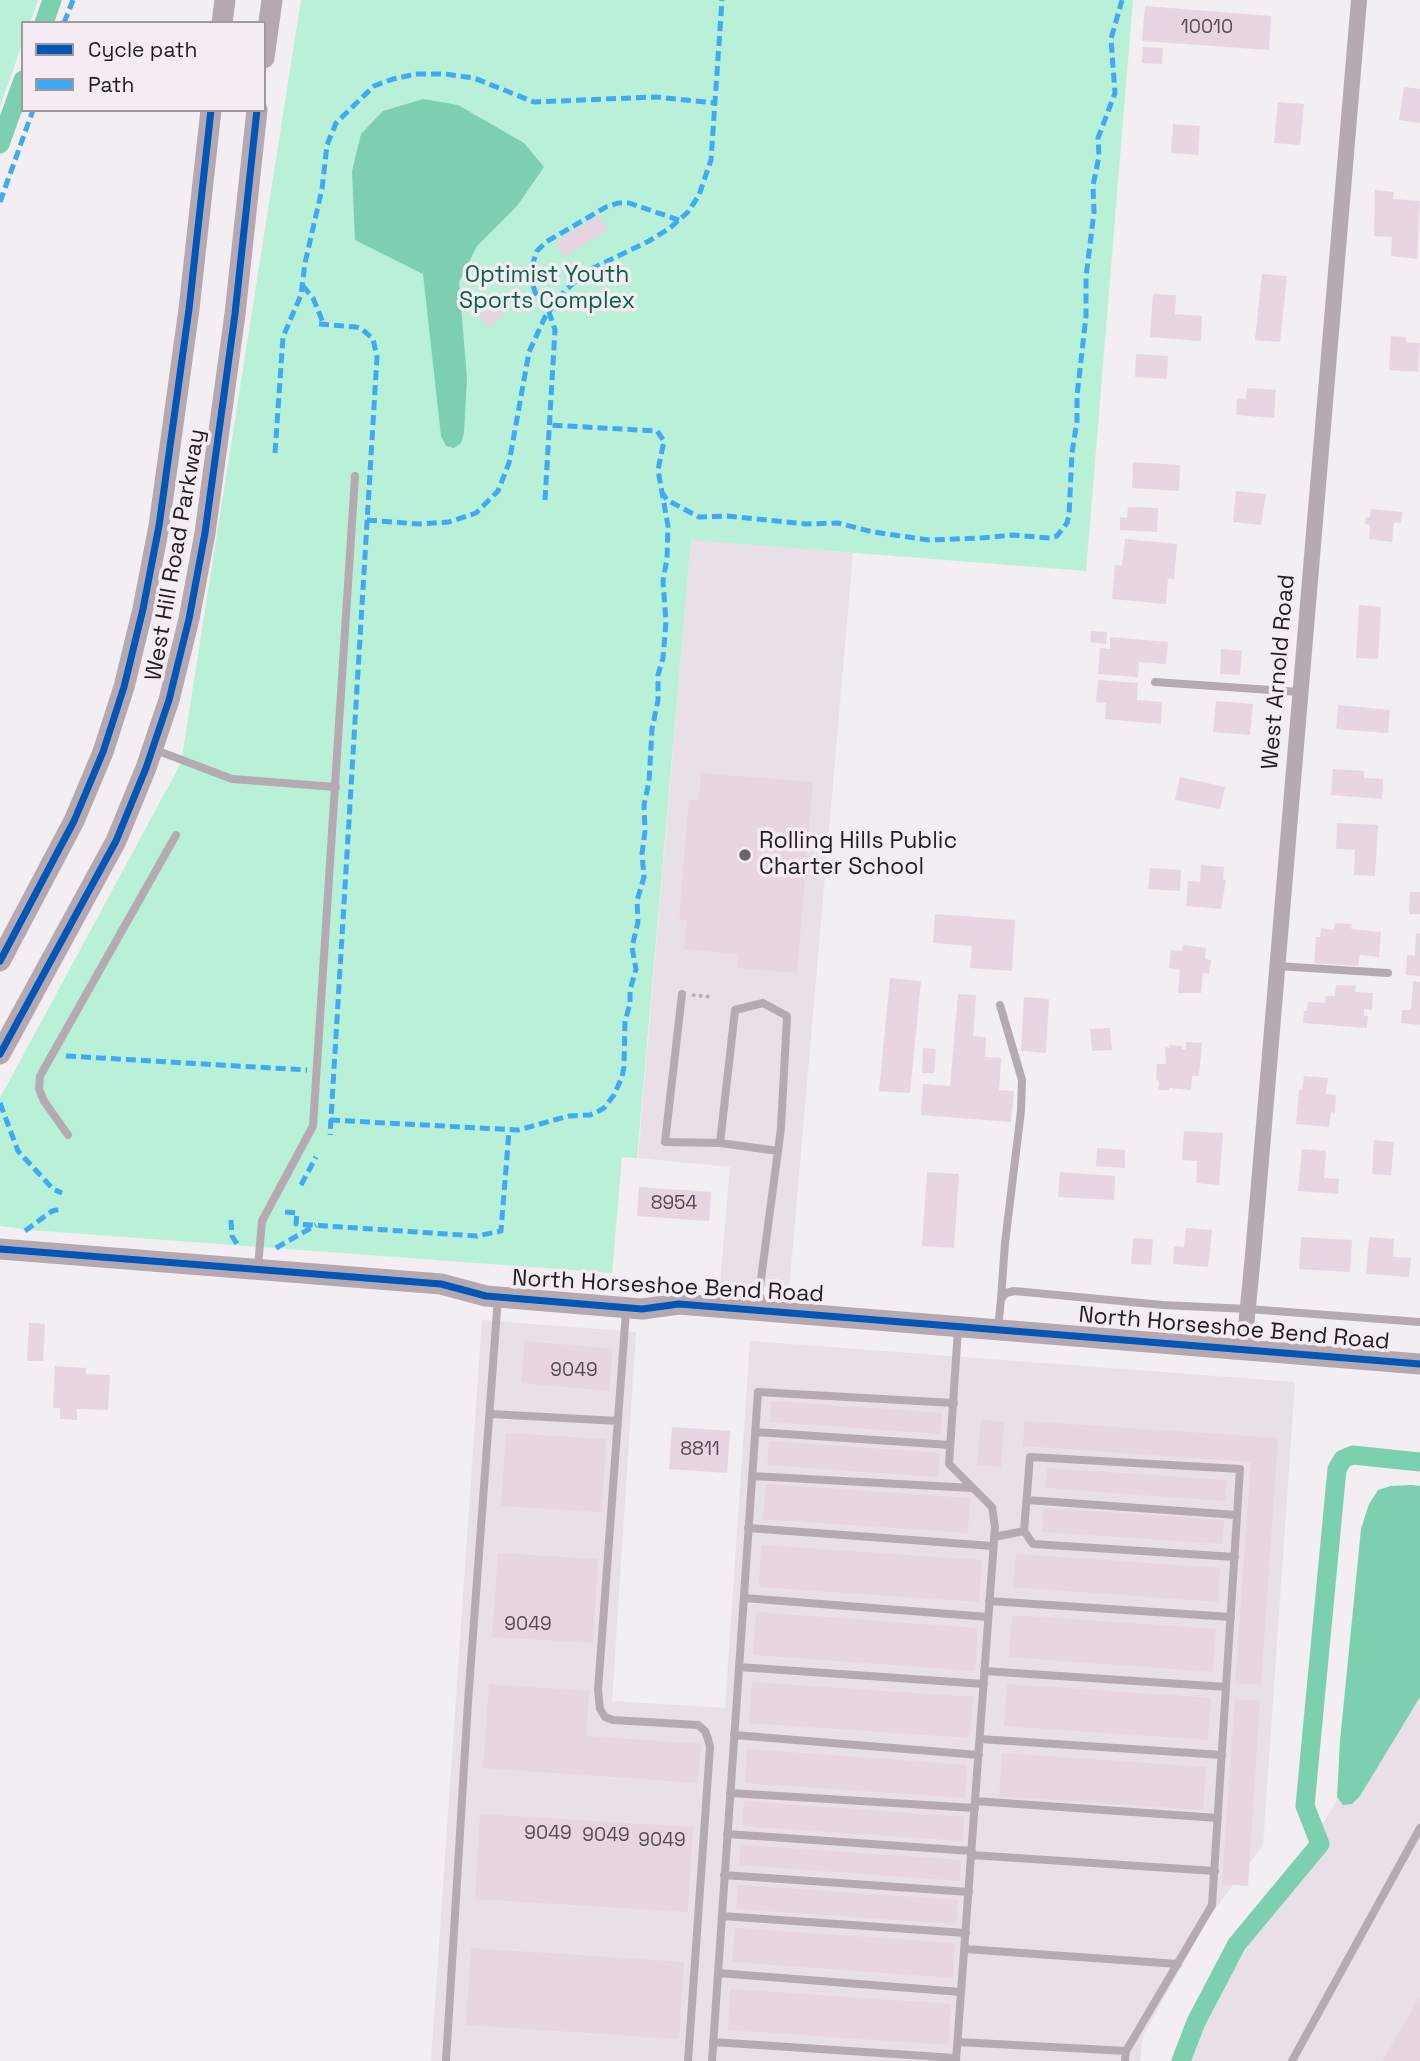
<!DOCTYPE html>
<style>
body{margin:0}
#map{position:relative;width:1420px;height:2061px;overflow:hidden;background:#f2eef1;font-family:"Space Grotesk",sans-serif}
canvas{display:block}
.legend{position:absolute;left:21px;top:21px;width:245px;height:91px;box-sizing:border-box;background:#f4ecf2;border:2px solid #9f999e;margin:0;padding:9px 12px;list-style:none;font-size:21px;color:#201d1f}
.legend li{display:flex;align-items:center;gap:14px;height:35px}
.legend b{width:35px;border:2px solid #9f999e}
</style>
<div id="map">
<canvas width="1420" height="2061"></canvas>
<ul class="legend">
<li><b style="height:9px;background:#0057b8"></b>Cycle path</li>
<li><b style="height:9px;background:#3fa9f5"></b>Path</li>
</ul>
</div>
<script>
const g = document.querySelector('canvas').getContext('2d');
g.lineJoin = 'round';
function fill(path, color) {
  g.fillStyle = color;
  g.fill(path, 'evenodd');
}
function toPath(rows) {
  const path = new Path2D();
  for (const r of rows) {
    path.moveTo(r[0], r[1]);
    for (let i = 2; i < r.length; i += 2) path.lineTo(r[i], r[i + 1]);
  }
  return path;
}
function strokePath(path, color, width, dash) {
  g.strokeStyle = color;
  g.lineWidth = width;
  g.lineCap = dash ? 'butt' : 'round';
  g.setLineDash(dash || []);
  g.stroke(path);
}
function drawText(font, color, halo, rows, align = 'center') {
  g.font = font + ' "Space Grotesk",sans-serif';
  g.lineWidth = 7;
  g.setLineDash([]);
  g.textBaseline = 'middle';
  g.strokeStyle = halo;
  g.fillStyle = color;
  for (const [text, x, y, turn = 0] of rows) {
    g.save();
    g.translate(x, y);
    g.rotate((+turn || 0) * Math.PI / 180);
    g.textAlign = isNaN(turn) ? turn : align;
    if (halo) g.strokeText(text, 0, 0);
    g.fillText(text, 0, 0);
    g.restore();
  }
}
fill(toPath([
 [691,539,853,553,789,1290,720,1283,730,1167,638,1158],
 [482,1320,636,1332,612,1701,725,1708,750,1341,1295,1382,1263,1845,1209,1917,1143,2036,1140,2061,431,2061],
 [1420,1663,1420,2061,1179,2061]
]), '#e9dfe7');
fill(toPath([
 [0,0,38,0,30,23,23,23,23,42,0,106],
 [301,0,1133,0,1086,571,691,540,637,1158,622,1157,612,1273,30,1230,0,1226,0,1098,181,763]
]), '#b9f0d8');
fill(toPath([
 [423,99,458,105,524,143,544,167,517,206,477,246,459,282,467,378,464,433,461,443,454,448,446,446,441,436,423,274,355,240,352,171,361,134,383,111],
 [1411,1485,1420,1486,1420,1697,1360,1796,1352,1804,1343,1805,1337,1797,1340,1741,1361,1529,1369,1504,1378,1490,1391,1486]
]), '#7cd0af');
strokePath(toPath([
 [44,23,52,0],
 [0,144,23,80],
 [1181,2061,1196,2022,1237,1944,1320,1844,1305,1806,1337,1469,1343,1459,1353,1455,1420,1462]
]), '#7cd0af', 19);
fill(toPath([
 [1145,6,1271,16,1269,50,1142,41],
 [1143,47,1163,48,1162,64,1142,63],
 [1404,87,1420,89,1420,123,1399,120],
 [1278,102,1304,104,1300,145,1274,143],
 [1173,124,1200,126,1198,155,1171,153],
 [1375,190,1394,192,1393,199,1420,201,1417,259,1391,256,1392,237,1374,236],
 [599,215,608,230,563,257,555,242],
 [1262,274,1287,276,1280,342,1255,340],
 [1153,294,1176,295,1175,314,1202,316,1201,341,1150,337],
 [494,303,504,314,488,328,478,317],
 [1391,336,1406,337,1406,342,1420,343,1418,372,1389,370],
 [1136,354,1168,356,1167,379,1135,377],
 [1247,388,1276,390,1274,418,1236,415,1237,398,1246,399],
 [1133,462,1180,465,1179,491,1132,488],
 [1236,491,1266,494,1261,525,1233,522],
 [1128,507,1158,508,1157,532,1120,530,1120,517,1127,518],
 [1371,509,1402,512,1401,523,1394,522,1392,542,1369,539,1370,525,1365,524,1366,517,1370,517],
 [1125,539,1177,544,1174,579,1168,578,1166,604,1112,599,1115,565,1122,566],
 [1359,605,1381,607,1378,659,1356,658],
 [1091,631,1107,632,1106,644,1090,642],
 [1110,637,1168,642,1166,664,1139,662,1138,677,1098,674,1100,648,1110,649],
 [1221,649,1242,651,1240,675,1220,674],
 [1098,680,1138,683,1137,700,1162,702,1161,724,1105,719,1106,703,1096,702],
 [1216,701,1253,704,1250,735,1213,732],
 [1338,705,1390,710,1388,733,1336,729],
 [1333,769,1364,771,1364,778,1383,779,1382,799,1331,795],
 [701,773,813,782,797,973,737,968,738,954,684,949,687,920,679,919,689,800,699,801],
 [1180,777,1225,787,1220,809,1175,800],
 [1337,823,1378,825,1375,876,1354,875,1355,850,1336,849],
 [1201,865,1224,867,1223,879,1226,880,1221,909,1186,906,1188,881,1200,882],
 [1150,868,1181,870,1180,891,1148,889],
 [1410,892,1420,892,1420,914,1409,914],
 [935,914,1015,920,1012,971,970,968,972,946,933,943],
 [1335,923,1352,924,1351,929,1381,932,1379,957,1360,955,1358,966,1314,963,1316,937,1320,937,1321,928,1334,930],
 [1416,933,1420,934,1420,976,1406,975,1407,955,1415,956],
 [1183,945,1206,948,1205,959,1211,960,1209,974,1203,973,1201,993,1178,993,1180,970,1169,968,1171,950,1182,951],
 [890,978,921,981,910,1093,879,1091],
 [1413,981,1420,982,1420,1025,1401,1023,1402,1010,1411,1010],
 [1336,985,1356,986,1355,992,1373,993,1372,1010,1364,1009,1364,1016,1368,1016,1367,1028,1303,1023,1304,1011,1307,1011,1308,1002,1325,1003,1326,996,1335,996],
 [958,994,976,995,973,1036,986,1037,985,1057,1001,1058,999,1090,1014,1091,1011,1122,921,1115,923,1084,950,1086],
 [1024,997,1049,999,1046,1053,1021,1051],
 [1110,1028,1112,1050,1092,1051,1090,1029],
 [1186,1042,1202,1043,1199,1076,1192,1076,1191,1090,1169,1088,1169,1090,1158,1090,1159,1081,1156,1080,1157,1064,1166,1064,1165,1047,1170,1048,1170,1045,1182,1046,1182,1049,1186,1050],
 [923,1048,936,1049,934,1073,922,1073],
 [1304,1076,1328,1078,1326,1094,1336,1095,1335,1113,1331,1112,1329,1127,1296,1124,1299,1090,1302,1090],
 [1184,1131,1223,1133,1219,1185,1196,1183,1197,1161,1182,1160],
 [1374,1140,1394,1142,1391,1175,1372,1174],
 [1097,1148,1125,1150,1125,1168,1096,1166],
 [1302,1149,1326,1151,1324,1178,1339,1179,1338,1194,1298,1191],
 [927,1172,959,1174,954,1248,922,1246],
 [1060,1172,1115,1176,1114,1200,1058,1197],
 [639,1187,711,1192,709,1221,637,1216],
 [1186,1228,1212,1230,1208,1267,1173,1264,1174,1246,1184,1247],
 [1301,1237,1352,1240,1350,1272,1299,1269],
 [1369,1237,1394,1239,1393,1257,1411,1258,1409,1277,1366,1274],
 [1133,1238,1153,1239,1151,1265,1131,1264],
 [29,1323,45,1324,43,1361,27,1361],
 [525,1341,613,1349,609,1391,521,1383],
 [55,1366,86,1368,86,1374,110,1375,108,1410,77,1409,77,1420,60,1419,60,1408,53,1408],
 [771,1401,942,1413,941,1434,770,1422],
 [981,1420,1004,1422,1001,1467,977,1465],
 [1024,1421,1278,1438,1261,1685,1235,1683,1251,1462,1023,1446],
 [672,1427,730,1431,727,1473,669,1469],
 [506,1433,606,1439,602,1512,501,1506],
 [769,1441,940,1453,938,1477,767,1465],
 [1047,1468,1227,1480,1225,1501,1045,1488],
 [766,1484,970,1498,968,1533,763,1519],
 [1044,1508,1224,1520,1222,1544,1042,1532],
 [761,1545,982,1560,979,1602,759,1587],
 [498,1553,598,1559,593,1643,492,1637],
 [1016,1554,1220,1568,1218,1602,1013,1587],
 [756,1612,978,1628,975,1671,753,1655],
 [1012,1615,1216,1629,1213,1672,1009,1657],
 [752,1682,973,1697,970,1738,749,1723],
 [489,1684,589,1691,586,1736,701,1744,698,1783,483,1768],
 [1007,1684,1211,1698,1208,1740,1004,1726],
 [1235,1699,1260,1701,1248,1886,1222,1884],
 [747,1749,967,1765,965,1798,745,1783],
 [1002,1753,1206,1767,1203,1810,999,1796],
 [744,1801,964,1817,963,1841,742,1826],
 [480,1814,693,1827,688,1912,475,1899],
 [741,1845,961,1860,960,1881,739,1865],
 [738,1885,958,1900,956,1924,736,1909],
 [735,1928,955,1943,953,1978,732,1962],
 [471,1948,684,1962,679,2039,466,2025],
 [730,1989,951,2004,948,2045,728,2030],
 [1420,1997,1420,2061,1382,2061]
]), '#e7d5e2');
strokePath(toPath([
 [692,995,711,997]
]), '#b6aeb4', 3.5, [3.5, 3.5]);
strokePath(toPath([
 [1155,682,1300,692],
 [153,749,232,779,336,787],
 [1277,966,1388,973],
 [682,994,665,1142,720,1143,778,1151],
 [1000,1005,1022,1080,1021,1111,1005,1243,1001,1299],
 [68,1135,44,1101,39,1089,40,1076,176,835],
 [720,1143,735,1010,763,1003,787,1016,781,1128,759,1294,765,1308],
 [258,1267,262,1221,313,1126,355,476],
 [626,1311,598,1690,600,1709,605,1717,613,1720,698,1725,705,1731,708,1739,710,1747,688,2061],
 [998,1329,1001,1299,1006,1293,1014,1291,1163,1305,1248,1309,1420,1322],
 [490,1414,618,1421],
 [755,1432,950,1445],
 [752,1476,972,1488],
 [1027,1500,1237,1515],
 [748,1528,993,1546],
 [1024,1531,1033,1544,1235,1557],
 [994,1537,1024,1531,1030,1457,1240,1469,1212,1905,1126,2051,1125,2061],
 [744,1598,988,1617],
 [989,1601,1231,1617],
 [739,1667,984,1684],
 [984,1671,1226,1687],
 [734,1735,979,1755],
 [980,1739,1222,1755],
 [730,1793,975,1808],
 [975,1801,1218,1818],
 [727,1834,972,1851],
 [971,1855,1215,1871],
 [724,1875,969,1892],
 [722,1916,966,1933],
 [965,1949,1178,1964],
 [718,1973,961,1992],
 [713,2042,956,2058],
 [958,2042,1126,2051],
 [446,2061,468,1702,498,1297],
 [712,2061,758,1392,954,1403],
 [956,2061,995,1527,992,1507,949,1464,958,1329],
 [1292,2061,1420,1828]
]), '#b6aab2', 8);
strokePath(toPath([
 [1244,1348,1253,1255,1359,0]
]), '#b6aab2', 16);
strokePath(toPath([
 [222,23,225,0],
 [264,58,272,0],
 [0,961,74,821,103,752,124,687,143,609,159,526,189,309,211,110],
 [0,1054,116,841,146,768,169,700,189,619,205,533,235,314,257,110],
 [0,1249,441,1284,486,1296,642,1309,679,1304,1420,1364]
]), '#b5a8b1', 21);
strokePath(toPath([
 [64,23,73,0],
 [0,202,33,110],
 [303,286,313,298,324,325],
 [319,324,356,327,362,329,373,339,377,357,330,1135],
 [275,453,283,337,301,295,305,263,322,189,327,145,336,123,374,86,393,79,416,74,445,74,474,78,534,102,655,97,716,103],
 [661,491,667,500,699,517,727,516,806,524,838,523,873,532,929,540,981,538,1012,535,1050,538,1057,536,1067,523,1069,515,1072,453,1077,421,1077,396,1086,316,1086,277,1094,212,1093,186,1099,156,1098,138,1115,93,1111,39,1122,0],
 [545,500,555,330,549,312,535,292,531,279,532,266,537,251,546,242,606,207,618,203,629,203,679,220],
 [367,520,418,524,449,522,476,513,498,491,509,463,529,352,545,317,560,296,585,272,649,241,670,228,688,212,699,195,711,160,722,0],
 [66,1056,307,1070],
 [0,1103,18,1151,53,1189,62,1193],
 [330,1120,518,1130,569,1116,590,1115,597,1112,604,1108,614,1095,622,1077,624,1067,625,1021,630,1004,630,990,636,969,632,947,638,922,637,901,644,877,642,854,645,831,644,805,649,782,652,729,658,700,658,675,663,658,666,622,663,581,667,558,668,526,658,470,664,441,657,431,550,425],
 [301,1185,316,1157],
 [285,1212,297,1213,296,1224,477,1236,501,1231,509,1131],
 [231,1220,232,1236,239,1247],
 [25,1231,52,1211,61,1209],
 [276,1248,316,1225]
]), '#3fa9f5', 5, [10, 5]);
strokePath(toPath([
 [0,961,74,821,103,752,124,687,143,609,159,526,189,309,211,110],
 [0,1054,116,841,146,768,169,700,189,619,205,533,235,314,257,110],
 [0,1249,441,1284,486,1296,642,1309,679,1304,1420,1364]
]), '#0057b8', 7);
for (const [x, y, r, color] of [
 [745,855,7,"#6a6668"]
]) {
  const dot = new Path2D();
  dot.arc(x, y, r, 0, 2 * Math.PI);
  g.fillStyle = color;
  g.fill(dot);
  strokePath(dot, '#f4ecf2', 2.5);
}
drawText('19px', '#524b50', null, [
 ["10010",1207,28],
 ["8954",674,1204],
 ["9049",574,1371],
 ["8811",700,1450],
 ["9049",528,1625],
 ["9049",548,1834],
 ["9049",606,1836],
 ["9049",662,1841]
]);
drawText('23px', '#036647', '#f4ecf2', [
 ["Optimist Youth",547,276],
 ["Sports Complex",547,302]
]);
drawText('23px', '#201d1f', '#f4ecf2', [
 ["West Hill Road Parkway",176,555,-80],
 ["West Arnold Road",1279,672,-85],
 ["North Horseshoe Bend Road",668,1287,3],
 ["North Horseshoe Bend Road",1234,1329,5]
]);
drawText('23px', '#201d1f', '#f4ecf2', [
 ["Rolling Hills Public",759,842],
 ["Charter School",759,868]
], 'left');
</script>
